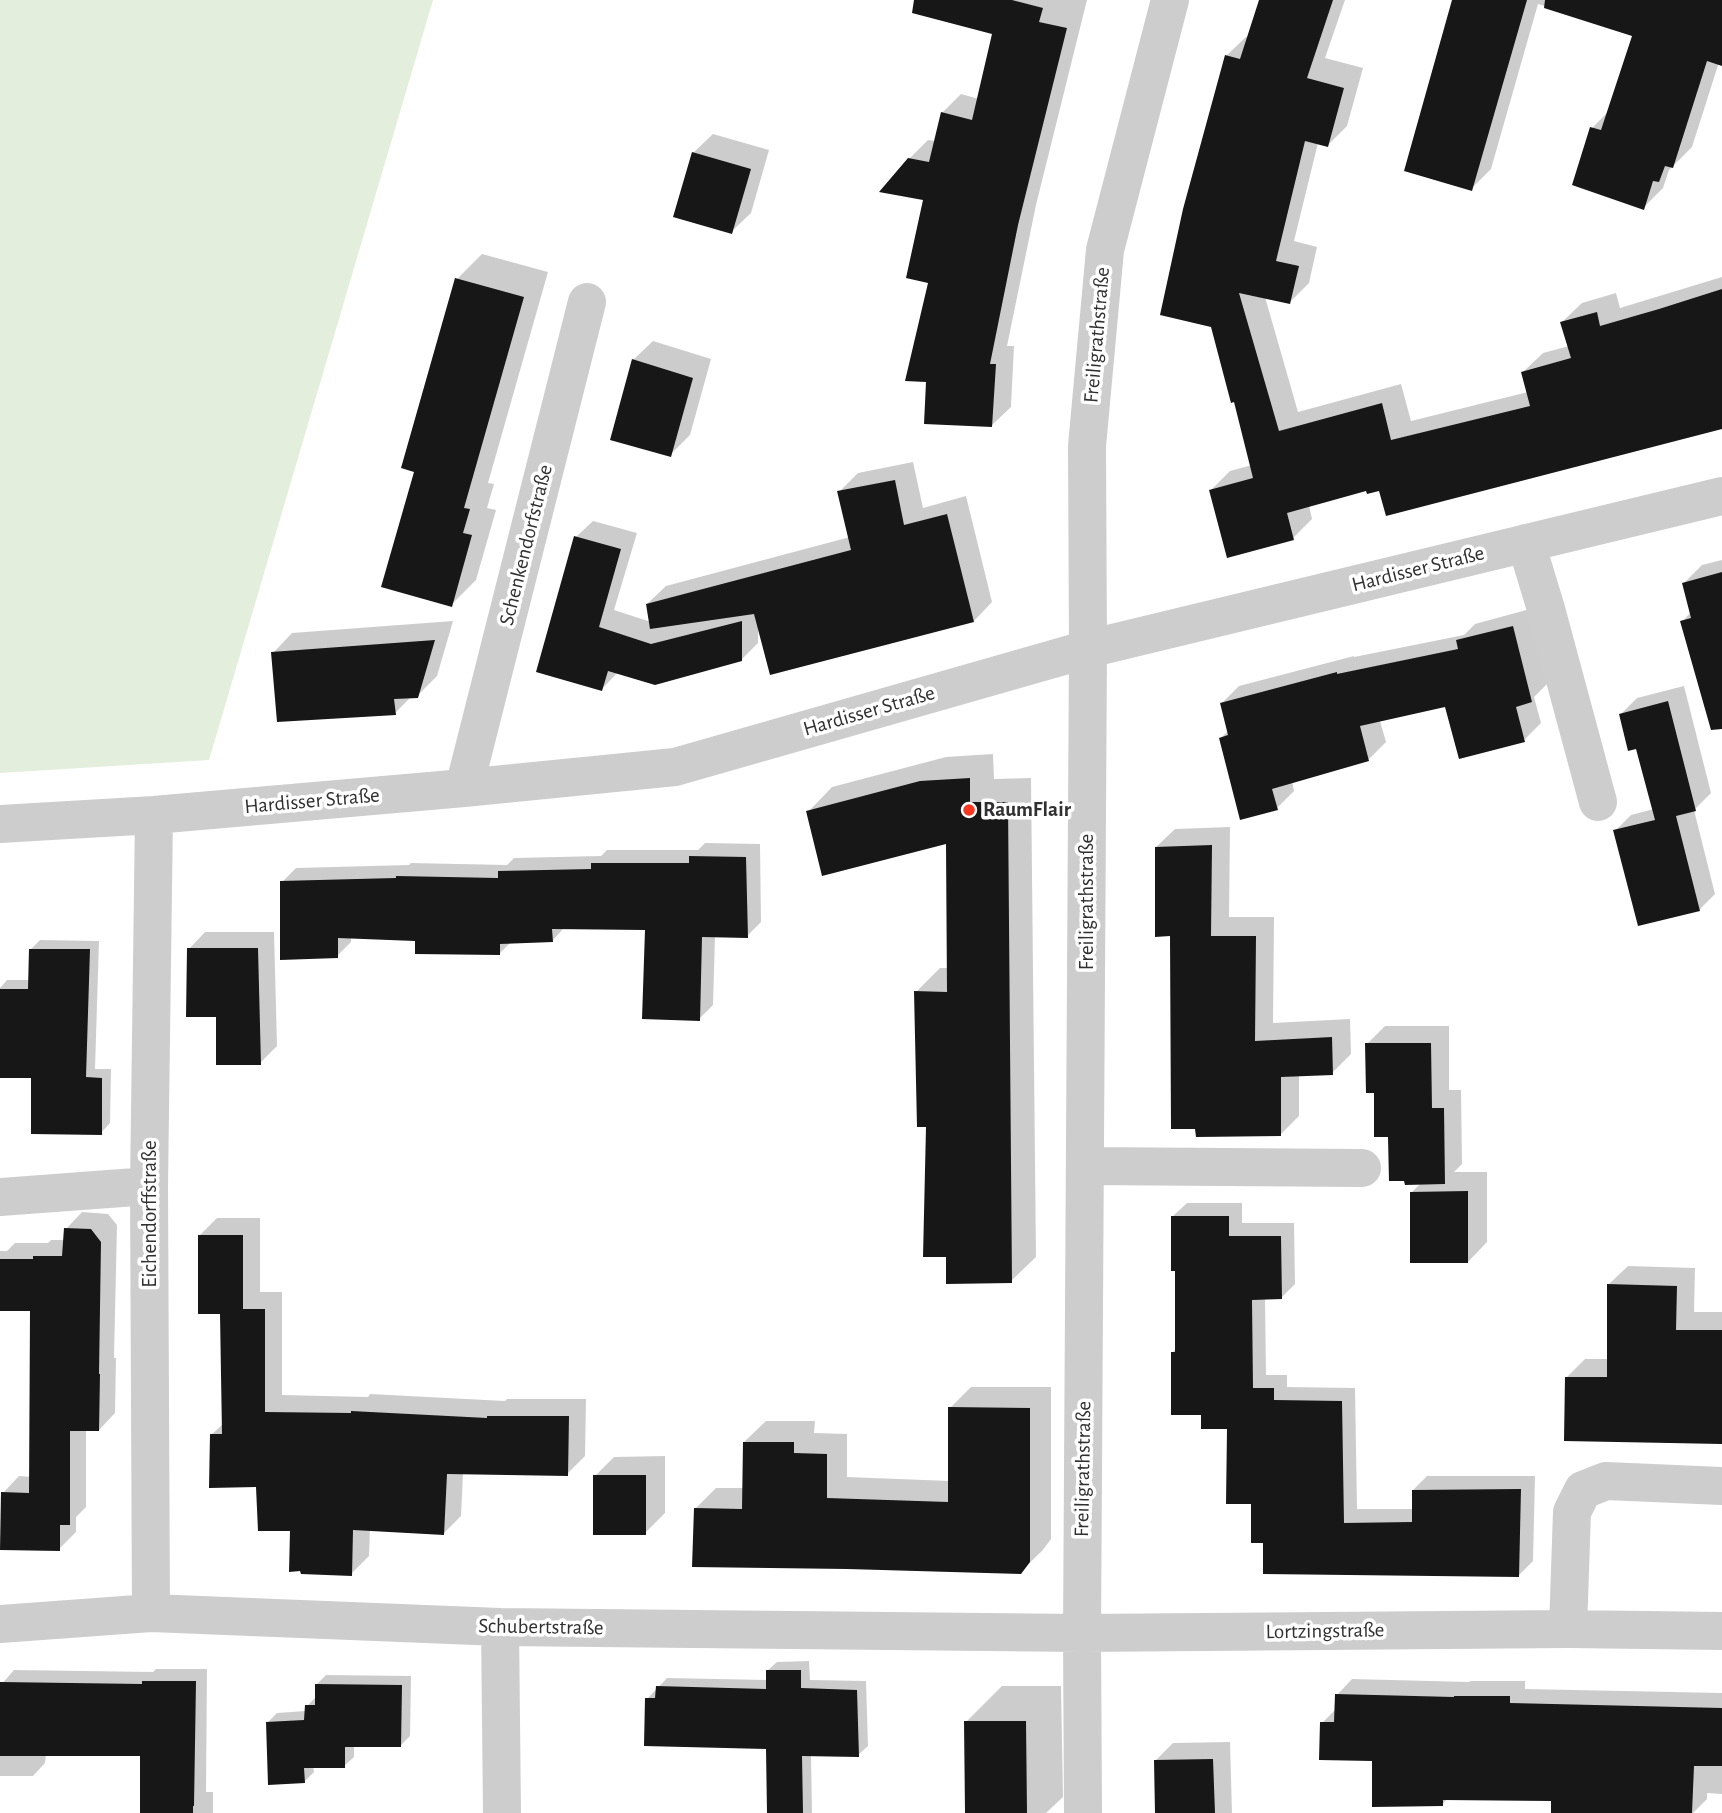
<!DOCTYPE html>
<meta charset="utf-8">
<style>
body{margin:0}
canvas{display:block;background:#fff}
</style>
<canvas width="1722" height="1813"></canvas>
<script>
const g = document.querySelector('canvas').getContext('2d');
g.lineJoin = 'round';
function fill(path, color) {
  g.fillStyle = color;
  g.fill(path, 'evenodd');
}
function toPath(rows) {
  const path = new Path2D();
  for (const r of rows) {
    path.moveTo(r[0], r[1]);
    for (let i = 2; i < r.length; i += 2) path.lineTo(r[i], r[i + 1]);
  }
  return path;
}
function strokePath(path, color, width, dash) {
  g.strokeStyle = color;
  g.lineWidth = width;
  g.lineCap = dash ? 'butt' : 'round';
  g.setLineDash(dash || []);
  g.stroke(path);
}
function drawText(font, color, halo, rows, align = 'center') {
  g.font = font + ' "Alegreya Sans",sans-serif';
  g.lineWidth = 7;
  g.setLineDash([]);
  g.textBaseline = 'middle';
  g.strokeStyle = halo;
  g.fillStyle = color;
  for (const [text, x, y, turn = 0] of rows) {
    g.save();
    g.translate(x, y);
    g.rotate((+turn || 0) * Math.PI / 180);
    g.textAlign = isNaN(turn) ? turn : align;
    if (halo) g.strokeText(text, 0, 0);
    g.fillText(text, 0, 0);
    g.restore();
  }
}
fill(toPath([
 [0,0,433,0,209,760,0,773]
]), '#e3eedc');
fill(toPath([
 [945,0,1087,0,1036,205,1007,346,1014,346,1011,407,992,425,930,282,925,199,909,159,928,140,936,141,942,113,961,94,979,99,995,33],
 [1261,0,1345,0,1325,58,1363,68,1347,126,1328,145,1318,143,1294,241,1317,247,1309,283,1290,302,1265,297,1298,412,1401,384,1411,421,1528,392,1523,372,1543,353,1569,346,1562,322,1582,303,1616,293,1620,308,1722,277,1722,426,1380,488,1368,489,1309,505,1312,519,1293,538,1211,490,1230,471,1252,465,1235,400,1226,56,1246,37,1249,37],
 [1454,0,1722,0,1722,57,1720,59,1692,147,1669,170,1663,188,1643,208,1592,128,1608,112,1634,35,1538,4,1491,169,1471,189],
 [713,134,769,150,751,213,731,232,693,153],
 [482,254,548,272,488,483,494,484,487,508,496,510,476,580,451,605,416,470,457,279],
 [653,341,711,359,690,435,670,455,633,360],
 [913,462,923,508,966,496,992,602,974,621,758,628,758,643,741,660,618,672,602,689,576,537,593,521,637,533,614,610,651,622,647,604,666,586,850,537,839,492,858,473],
 [1722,560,1722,667,1682,622,1691,612,1684,583,1702,565],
 [1530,609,1548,683,1534,697,1541,723,1524,740,1446,705,1380,721,1386,742,1369,759,1292,781,1294,791,1277,808,1221,738,1229,730,1222,703,1239,686,1354,656,1354,657,1464,635,1475,624],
 [453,621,437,676,417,696,411,697,395,713,273,653,292,633],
 [1684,686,1711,793,1694,810,1715,894,1699,910,1615,831,1631,815,1654,809,1637,747,1621,714,1637,698],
 [993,754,994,779,1031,778,1036,1257,1011,1281,948,1255,927,1126,916,992,940,968,949,968,948,841,808,812,832,787,946,757],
 [1230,827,1229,917,1274,917,1273,1023,1350,1019,1351,1054,1332,1073,1299,1075,1299,1116,1281,1134,1171,934,1156,847,1175,829],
 [705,843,760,844,761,922,747,936,715,936,713,1005,699,1019,647,928,565,927,552,941,511,942,499,954,417,940,351,937,351,942,337,956,282,882,296,868,409,865,411,863,507,865,514,858,601,856,607,850,698,850],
 [205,932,274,932,277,1046,260,1063,217,1015,189,949],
 [40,940,99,941,95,1069,111,1069,110,1123,101,1133,33,1077,0,1076,0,988,7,980,30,980,31,949],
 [1385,1026,1449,1026,1449,1090,1461,1090,1462,1164,1454,1172,1487,1172,1487,1242,1468,1262,1412,1192,1421,1183,1390,1135,1375,1091,1367,1044],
 [1187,1203,1242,1203,1242,1223,1294,1223,1295,1284,1281,1298,1265,1298,1266,1375,1287,1375,1287,1387,1355,1388,1357,1509,1413,1509,1413,1490,1427,1476,1535,1476,1533,1561,1519,1575,1265,1542,1229,1428,1202,1413,1173,1352,1177,1348,1177,1270,1173,1216],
 [82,1212,108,1214,117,1225,114,1358,116,1358,115,1413,99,1430,86,1430,86,1507,76,1517,76,1532,59,1549,3,1493,19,1476,31,1477,31,1309,0,1309,0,1251,7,1251,15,1243,48,1243,51,1240,65,1240,66,1229],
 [217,1218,260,1218,260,1292,282,1292,282,1395,368,1397,370,1394,505,1401,507,1399,586,1399,585,1456,567,1474,463,1473,461,1516,444,1533,370,1529,369,1556,351,1574,291,1530,258,1486,211,1435,224,1423,222,1312,199,1236],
 [1628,1266,1695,1268,1694,1312,1722,1312,1722,1442,1567,1377,1585,1359,1609,1359,1609,1284],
 [971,1387,1051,1387,1051,1539,1042,1551,1020,1572,695,1509,716,1488,744,1488,744,1442,766,1421,815,1421,814,1433,847,1434,847,1477,950,1481,950,1408],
 [665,1456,665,1513,645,1533,595,1476,614,1457],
 [809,1661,810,1680,866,1681,868,1746,858,1755,811,1755,812,1813,769,1813,768,1747,647,1699,667,1678,768,1680,767,1671,777,1662],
 [156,1669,207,1669,206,1792,213,1792,213,1813,141,1813,142,1754,46,1754,45,1763,33,1776,0,1776,0,1686,14,1670,153,1672],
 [326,1675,411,1676,410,1736,401,1745,354,1745,354,1757,344,1766,313,1766,314,1772,304,1782,268,1722,277,1713,306,1711,307,1706,317,1696,317,1684],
 [1352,1679,1469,1682,1471,1681,1525,1681,1525,1689,1722,1693,1722,1794,1707,1793,1707,1799,1693,1813,1553,1813,1553,1799,1448,1798,1442,1805,1322,1723,1336,1709,1337,1695],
 [1002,1686,1061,1686,1063,1797,1046,1813,967,1813,966,1722],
 [1230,1742,1232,1813,1157,1813,1155,1761,1173,1743]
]), '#0003');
fill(toPath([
 [914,0,1012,0,1043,8,1039,22,1067,28,1018,225,990,364,996,364,992,427,924,424,926,382,905,381,928,283,906,278,923,200,879,192,908,158,929,162,941,112,972,120,992,34,912,13],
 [1259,0,1333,0,1307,78,1344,88,1328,147,1305,141,1276,261,1299,266,1290,304,1239,293,1279,431,1382,403,1391,440,1530,406,1521,372,1571,358,1560,322,1597,312,1600,326,1659,309,1722,289,1722,429,1386,516,1379,491,1367,494,1366,491,1287,513,1294,540,1227,558,1209,490,1253,478,1234,402,1231,403,1211,327,1160,315,1183,209,1225,55,1240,59],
 [1452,0,1527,0,1472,191,1404,171],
 [1545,0,1722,0,1722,66,1707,61,1673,168,1665,166,1659,182,1653,181,1644,210,1572,185,1590,127,1601,130,1632,36,1544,8],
 [692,152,751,169,732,234,673,217],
 [455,278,524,297,464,508,470,509,463,533,472,535,452,607,381,587,414,472,401,468],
 [632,359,693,378,671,457,610,440],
 [895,480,904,525,947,514,974,622,770,675,754,614,650,629,646,604,851,550,837,491],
 [574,536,621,549,599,627,651,644,742,621,742,661,655,685,608,671,602,691,536,672],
 [1722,572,1722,729,1711,730,1680,621,1691,618,1682,583],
 [1513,626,1532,702,1516,707,1525,742,1459,759,1445,707,1360,726,1369,761,1272,789,1278,810,1240,820,1219,738,1228,735,1220,703,1337,672,1337,674,1458,649,1456,640],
 [435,640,418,698,394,699,396,715,277,722,271,652],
 [1668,701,1696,811,1676,816,1700,911,1638,926,1613,830,1655,820,1636,749,1628,751,1619,714],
 [970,778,970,802,1008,802,1012,1283,946,1284,946,1257,923,1257,926,1127,917,1127,914,991,947,992,946,844,822,876,806,811,920,781],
 [1212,845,1211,936,1256,936,1255,1041,1332,1037,1333,1075,1281,1077,1281,1136,1196,1137,1195,1129,1171,1129,1170,936,1155,937,1155,847],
 [689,856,746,857,748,938,702,937,700,1021,642,1019,645,930,552,929,553,942,500,944,500,955,415,954,415,941,338,938,338,958,280,960,280,881,396,878,396,876,498,878,498,871,591,869,591,863,689,863],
 [187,948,258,948,261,1065,216,1065,216,1017,186,1017],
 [29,949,90,949,86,1077,102,1078,102,1135,31,1134,31,1078,0,1078,0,989,28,989],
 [1365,1043,1431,1043,1432,1108,1444,1108,1445,1184,1405,1185,1404,1181,1389,1181,1388,1137,1374,1137,1374,1093,1366,1093],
 [1468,1191,1468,1263,1410,1263,1410,1192],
 [1171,1216,1229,1216,1229,1236,1281,1236,1282,1299,1252,1300,1253,1388,1274,1388,1274,1400,1342,1401,1344,1523,1412,1522,1412,1490,1521,1489,1519,1577,1263,1574,1263,1543,1251,1543,1251,1504,1226,1504,1227,1429,1201,1429,1201,1415,1171,1415,1171,1352,1175,1352,1175,1271,1171,1271],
 [64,1228,91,1229,101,1242,99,1374,100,1374,99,1431,70,1431,70,1525,60,1525,60,1551,0,1550,1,1492,29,1493,30,1311,0,1311,0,1259,33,1259,33,1256,62,1256],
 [198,1235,243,1235,243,1309,265,1309,265,1412,351,1413,351,1411,487,1418,487,1416,569,1416,568,1476,447,1474,444,1535,353,1530,352,1576,301,1574,300,1571,289,1572,290,1531,258,1531,256,1487,209,1488,210,1434,222,1434,220,1314,198,1314],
 [1607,1284,1677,1286,1676,1330,1722,1330,1722,1444,1564,1441,1565,1377,1607,1377],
 [948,1407,1030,1408,1030,1562,1021,1574,847,1569,692,1567,694,1508,742,1509,743,1442,794,1442,794,1453,827,1454,827,1498,948,1502],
 [593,1475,646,1475,646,1535,593,1535],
 [766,1670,801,1670,801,1688,857,1690,859,1757,802,1756,803,1813,767,1813,766,1749,644,1746,645,1698,655,1698,656,1686,766,1689],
 [142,1681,196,1681,194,1806,193,1806,193,1813,140,1813,140,1756,0,1756,0,1682,142,1684],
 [315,1684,402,1685,401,1747,345,1747,345,1768,304,1768,305,1783,268,1785,266,1722,304,1720,305,1705,315,1705],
 [1335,1694,1454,1697,1454,1696,1510,1696,1510,1703,1722,1708,1722,1766,1694,1766,1692,1813,1551,1813,1551,1801,1443,1800,1443,1806,1372,1807,1372,1761,1319,1760,1320,1722,1334,1722],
 [964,1721,1026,1721,1027,1813,965,1813],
 [1213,1759,1215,1813,1155,1813,1154,1760]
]), '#171717');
strokePath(toPath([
 [1526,543,1546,609,1598,802],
 [464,788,587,302],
 [0,824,154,815,464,788,675,767,1088,649,1722,496],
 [1086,1166,1362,1168],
 [0,1197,149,1186],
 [151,1613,149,1186,154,815],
 [0,1624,151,1613,500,1627,1082,1633,1568,1629,1722,1631],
 [500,1627,502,1813],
 [1568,1629,1572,1512,1583,1490,1606,1481,1722,1486],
 [1083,1813,1082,1633,1088,649,1087,446,1105,250,1170,0]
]), '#cdcdcd', 38);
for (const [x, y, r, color] of [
 [969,810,7,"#f73722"]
]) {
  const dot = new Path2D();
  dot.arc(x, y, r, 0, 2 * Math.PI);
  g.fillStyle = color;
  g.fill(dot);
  strokePath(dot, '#fff', 2.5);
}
drawText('21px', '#303030', '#fff', [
 ["Freiligrathstraße",1097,335,-85],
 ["Schenkendorfstraße",526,545,-76],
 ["Hardisser Straße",1418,569,-14],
 ["Hardisser Straße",869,711,-16],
 ["Hardisser Straße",312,801,-5],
 ["Freiligrathstraße",1087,902,-90],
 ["Eichendorffstraße",150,1214,-90],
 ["Freiligrathstraße",1083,1469,-89],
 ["Schubertstraße",541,1627,1],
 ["Lortzingstraße",1325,1631,-1]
]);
drawText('bold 21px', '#303030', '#fff', [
 ["RaumFlair",983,810]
], 'left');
</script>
